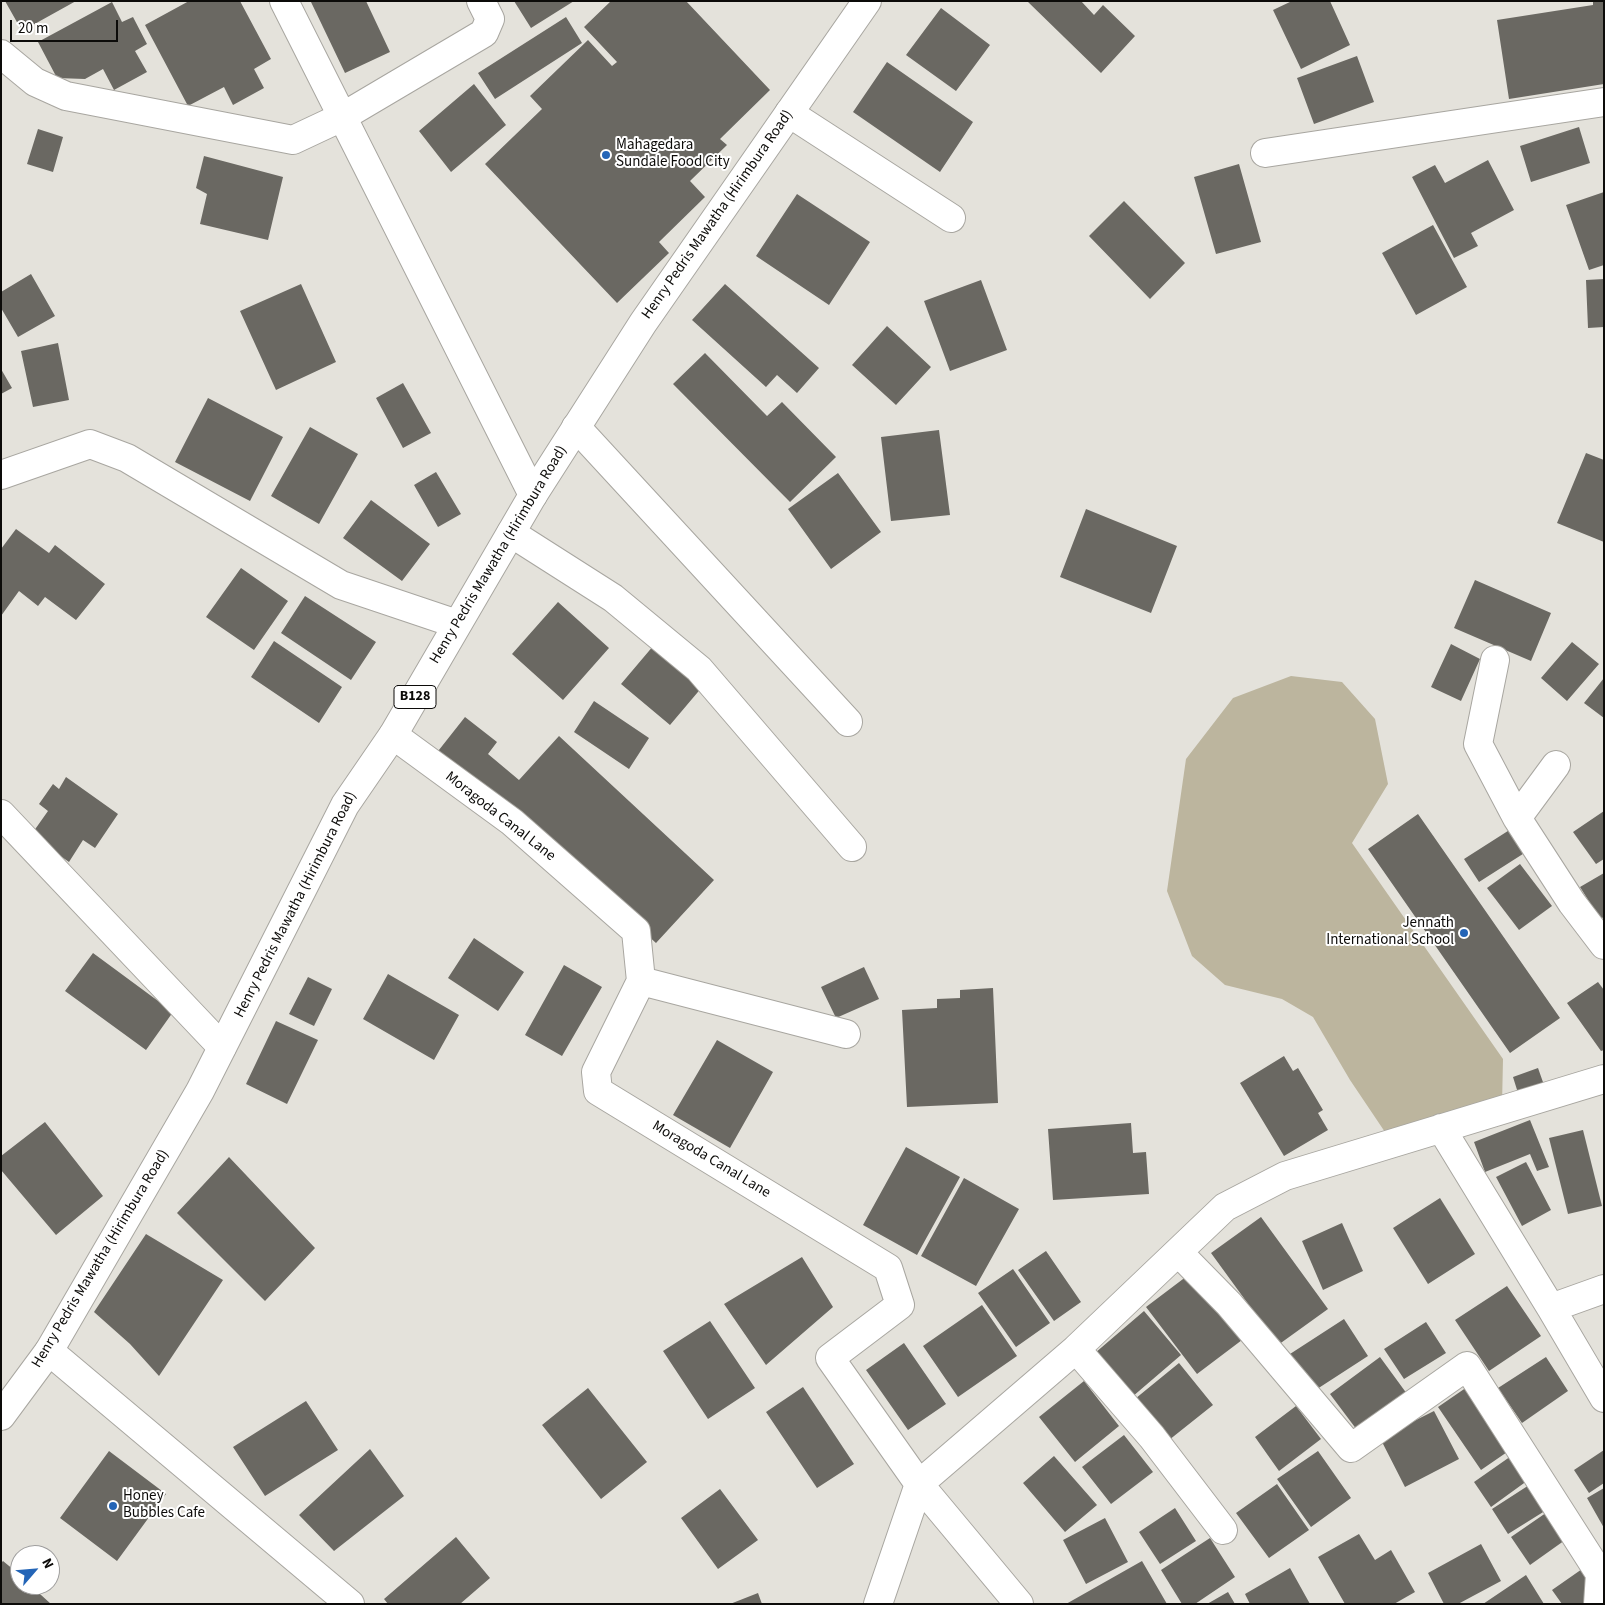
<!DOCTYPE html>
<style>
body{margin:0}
#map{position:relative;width:1605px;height:1605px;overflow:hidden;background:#e4e2db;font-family:"Source Sans 3",sans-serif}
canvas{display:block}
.frame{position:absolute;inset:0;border:2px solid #0c0b09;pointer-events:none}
.north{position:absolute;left:10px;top:1545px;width:50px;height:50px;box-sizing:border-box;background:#fff;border:1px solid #9e9d9d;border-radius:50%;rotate:63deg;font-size:14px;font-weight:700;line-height:20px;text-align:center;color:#0c0b09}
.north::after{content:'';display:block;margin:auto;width:18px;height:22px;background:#2465b7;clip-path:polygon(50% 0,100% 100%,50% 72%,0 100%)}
.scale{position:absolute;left:10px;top:20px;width:108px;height:22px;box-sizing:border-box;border:2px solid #0c0b09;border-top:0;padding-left:6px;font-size:15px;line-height:18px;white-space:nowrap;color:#0c0b09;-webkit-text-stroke:4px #fff;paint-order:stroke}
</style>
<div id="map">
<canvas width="1605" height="1605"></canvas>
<div class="frame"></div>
<div class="north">N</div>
<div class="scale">20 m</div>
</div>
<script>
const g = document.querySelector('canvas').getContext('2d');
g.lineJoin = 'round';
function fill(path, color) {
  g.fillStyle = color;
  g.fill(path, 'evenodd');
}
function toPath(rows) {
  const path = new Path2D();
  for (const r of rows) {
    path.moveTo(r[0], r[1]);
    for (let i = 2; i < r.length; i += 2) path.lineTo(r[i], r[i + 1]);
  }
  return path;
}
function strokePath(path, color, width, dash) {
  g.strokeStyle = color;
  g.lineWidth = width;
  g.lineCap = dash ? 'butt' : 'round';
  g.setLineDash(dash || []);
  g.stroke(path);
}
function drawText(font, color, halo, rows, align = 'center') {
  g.font = font + ' "Source Sans 3",sans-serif';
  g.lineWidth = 4;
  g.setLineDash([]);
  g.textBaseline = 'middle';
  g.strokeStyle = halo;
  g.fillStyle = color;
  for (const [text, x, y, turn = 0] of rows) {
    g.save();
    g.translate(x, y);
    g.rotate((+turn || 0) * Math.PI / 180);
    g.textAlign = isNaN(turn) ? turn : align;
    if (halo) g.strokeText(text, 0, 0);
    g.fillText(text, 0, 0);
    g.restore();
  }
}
fill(toPath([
 [1291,676,1342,682,1375,719,1388,784,1352,843,1503,1059,1502,1105,1389,1138,1350,1080,1313,1017,1282,999,1225,985,1192,956,1167,891,1186,759,1233,698]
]), '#bcb59e');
fill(toPath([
 [5,1,76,1,22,31],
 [189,1,240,1,271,59,254,69,264,88,233,105,224,87,188,106,145,25],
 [313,1,366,1,390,52,345,73,311,2],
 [514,1,574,1,531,28],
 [611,1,686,1,770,90,720,139,727,145,690,181,705,197,659,242,669,253,617,303,485,164,542,109,530,96,588,40,612,66,617,62,584,27],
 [1027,1,1081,1,1094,15,1103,5,1135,36,1101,73],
 [1292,1,1330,1,1350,45,1301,69,1273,10],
 [1593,1,1604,1,1604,84,1509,99,1497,20,1593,5],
 [112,2,122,22,133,17,147,44,135,51,147,72,114,90,103,69,85,79,57,78,38,42],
 [941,8,990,45,956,91,906,55],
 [566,17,582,43,495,99,478,73],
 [1357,56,1374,102,1314,124,1297,78],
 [887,62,973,122,940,172,853,112],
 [474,84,506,125,451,172,419,131],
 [1579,127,1590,163,1531,182,1520,146],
 [38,129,63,137,53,172,27,164],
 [204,156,283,177,268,240,200,224,207,194,196,188],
 [1488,160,1514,210,1471,233,1478,246,1454,258,1412,177,1435,165,1445,183],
 [1239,164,1261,242,1216,254,1194,177],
 [1604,192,1604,265,1589,270,1566,205],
 [797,194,870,242,829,305,756,256],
 [1124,201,1185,263,1150,299,1089,236],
 [1433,225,1467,287,1416,315,1382,253],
 [31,274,55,316,18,337,1,308,1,292],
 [1604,279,1604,327,1588,328,1586,280],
 [981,280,1007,350,950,371,924,301],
 [301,284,336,362,276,390,240,311],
 [725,284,819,368,797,393,777,375,766,387,692,320],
 [887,326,931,367,896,405,852,365],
 [58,343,69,400,33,407,21,351],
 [705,353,767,416,782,402,836,457,790,502,673,384],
 [1,369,12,388,1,394],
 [403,383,431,433,403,448,376,398],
 [208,398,283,437,250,501,175,462],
 [310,427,358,454,319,524,271,496],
 [939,430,950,515,891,521,881,437],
 [1586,453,1604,460,1604,542,1557,523],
 [436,472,461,514,438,527,414,485],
 [838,473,881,532,831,569,788,509],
 [371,500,430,544,402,581,343,538],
 [1086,509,1177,546,1151,613,1060,577],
 [16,529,49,553,55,545,105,584,76,620,45,597,38,606,19,591,1,616,1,549],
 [241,568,288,601,254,650,206,617],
 [1475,580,1551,613,1531,661,1454,628],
 [305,596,376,642,351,680,281,633],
 [558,602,609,648,563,700,512,654],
 [274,641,342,687,319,723,251,677],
 [1572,642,1599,664,1567,701,1541,678],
 [1451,644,1480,659,1461,701,1431,687],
 [654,645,703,686,670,725,621,684],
 [1604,678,1604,718,1584,703],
 [594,701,649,738,629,769,574,732],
 [465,717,497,742,488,754,519,780,559,736,714,880,656,943,501,802,435,755],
 [66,777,118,814,95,848,83,840,69,862,31,835,48,811,39,804,53,784,59,789],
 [1604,811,1604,859,1596,864,1573,832],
 [1418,814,1560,1018,1510,1053,1368,849],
 [1511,829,1526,852,1479,882,1464,859],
 [1520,864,1552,906,1519,930,1487,888],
 [1604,873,1604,917,1600,919,1580,887],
 [474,938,524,972,498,1011,448,978],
 [93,953,173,1012,146,1050,65,991],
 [564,965,602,987,562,1056,525,1035],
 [864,967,879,999,836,1018,821,987],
 [388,974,459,1015,434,1060,363,1019],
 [308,977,332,989,314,1026,289,1014],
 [1598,982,1604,990,1604,1050,1601,1051,1567,1003],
 [993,988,998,1103,907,1107,902,1010,937,1008,937,999,960,998,960,990],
 [276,1021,318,1040,287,1104,246,1084],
 [717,1040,773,1072,730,1148,673,1115],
 [1284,1056,1293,1071,1298,1068,1323,1110,1318,1113,1328,1130,1284,1156,1240,1083],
 [1538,1068,1544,1085,1518,1093,1513,1077],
 [1530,1120,1549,1167,1537,1171,1530,1154,1485,1172,1474,1142],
 [45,1122,103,1196,56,1235,1,1170,1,1156],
 [1131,1123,1133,1153,1146,1152,1149,1194,1053,1200,1048,1129],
 [1583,1130,1602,1206,1568,1214,1549,1138],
 [906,1147,960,1177,917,1255,863,1225],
 [229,1157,315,1248,265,1301,177,1213],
 [1526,1162,1551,1210,1522,1226,1496,1177],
 [964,1178,1019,1209,976,1286,921,1256],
 [1440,1198,1475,1254,1428,1284,1393,1228],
 [1261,1217,1328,1309,1278,1345,1211,1253],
 [1342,1223,1363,1271,1323,1290,1302,1241],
 [146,1234,223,1280,159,1376,130,1344,94,1312],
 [1046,1251,1081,1302,1054,1321,1018,1270],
 [802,1257,833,1307,766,1365,724,1304],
 [1013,1269,1050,1323,1016,1347,978,1293],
 [1191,1273,1242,1340,1197,1374,1146,1307],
 [1507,1286,1541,1336,1489,1371,1455,1320],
 [982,1305,1017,1356,958,1397,923,1346],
 [1144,1311,1181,1355,1132,1397,1095,1353],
 [1344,1319,1368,1356,1314,1391,1290,1354],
 [710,1321,755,1388,708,1419,663,1351],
 [1426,1322,1446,1353,1404,1379,1384,1349],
 [904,1343,946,1404,908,1430,866,1370],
 [1380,1357,1410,1398,1360,1434,1330,1394],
 [1546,1357,1568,1391,1522,1423,1498,1388],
 [1179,1363,1213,1405,1164,1444,1130,1403],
 [1084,1381,1119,1426,1075,1462,1039,1417],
 [1470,1385,1513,1448,1481,1470,1438,1407],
 [803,1387,854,1464,817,1488,766,1412],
 [588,1388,647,1462,601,1499,542,1425],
 [306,1401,338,1450,265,1496,233,1447],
 [1296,1406,1321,1439,1279,1471,1255,1437],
 [1434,1411,1459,1459,1405,1487,1380,1438],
 [1124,1435,1153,1472,1111,1504,1082,1467],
 [370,1449,404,1496,334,1551,299,1515],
 [1604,1450,1604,1483,1589,1493,1574,1470],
 [109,1451,166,1494,117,1561,60,1518],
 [1318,1451,1351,1498,1311,1527,1277,1479],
 [1514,1454,1531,1478,1491,1507,1474,1482],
 [1054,1456,1097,1505,1065,1532,1023,1483],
 [1540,1478,1556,1504,1508,1534,1492,1509],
 [1277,1484,1309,1530,1269,1558,1236,1513],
 [1604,1488,1604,1528,1587,1498],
 [720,1489,758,1540,718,1569,681,1518],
 [1556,1506,1575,1533,1530,1565,1511,1537],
 [1175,1508,1196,1541,1160,1564,1139,1532],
 [1105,1518,1128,1562,1086,1584,1063,1540],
 [1359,1534,1375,1560,1391,1550,1415,1592,1394,1604,1345,1604,1318,1557],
 [456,1537,490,1578,460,1604,388,1604,384,1599],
 [1210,1538,1235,1577,1195,1604,1182,1604,1161,1570],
 [1481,1544,1501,1581,1458,1604,1444,1604,1428,1573],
 [1595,1560,1593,1604,1562,1604,1552,1590],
 [3,1561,20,1575,20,1585,30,1585,51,1604,1,1604,1,1563],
 [1142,1561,1167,1604,1066,1604],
 [1290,1568,1310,1604,1250,1604,1245,1594],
 [1526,1575,1544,1604,1483,1604],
 [1228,1592,1235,1604,1207,1604],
 [758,1593,762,1604,730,1604]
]), '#6a6862');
const minor = toPath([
 [284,1,533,495],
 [1,54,35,82,66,96,293,140,342,117,484,33,490,19,481,1],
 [789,113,951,218],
 [1265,153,1604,102],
 [576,427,848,722],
 [1,475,90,444,127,458,341,585,457,624],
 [511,533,613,598,699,669,852,847],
 [1495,660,1478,744,1517,818],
 [393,735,512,822,636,931,641,981,596,1072,598,1091,888,1268,900,1305,830,1358,919,1484,878,1604],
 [1556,765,1517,818,1572,903,1604,945],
 [1,814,222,1047],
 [641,981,846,1034],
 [1441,1128,1551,1308,1604,1289],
 [1178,1252,1229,1304,1351,1448,1467,1366,1600,1574,1598,1604],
 [1551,1308,1604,1398],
 [1076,1349,1152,1437,1223,1530],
 [49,1351,350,1604],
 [1019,1604,919,1484,1076,1349,1225,1207,1285,1176,1604,1079]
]);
const major = toPath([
 [1,1416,49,1351,200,1091,345,805,393,735,533,495,643,323,867,1]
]);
strokePath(minor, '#a8a6a0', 30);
strokePath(major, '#a8a6a0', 30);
strokePath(minor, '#fff', 28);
strokePath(major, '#fff', 28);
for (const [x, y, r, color] of [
 [606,155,5,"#2465b7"],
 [1464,933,5,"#2465b7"],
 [113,1506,5,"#2465b7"]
]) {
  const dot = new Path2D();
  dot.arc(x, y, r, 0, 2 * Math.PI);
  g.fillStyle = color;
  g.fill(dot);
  strokePath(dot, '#fff', 2);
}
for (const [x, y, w] of [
 [415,697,42]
]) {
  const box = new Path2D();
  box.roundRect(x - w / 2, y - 11.5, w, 23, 4);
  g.fillStyle = '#fff';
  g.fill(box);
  strokePath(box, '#0c0b09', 1);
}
drawText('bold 14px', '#0c0b09', null, [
 ["B128",415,697]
]);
drawText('15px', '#0c0b09', '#fff', [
 ["Mahagedara",616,146],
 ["Sundale Food City",616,163],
 ["Jennath",1454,924,"right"],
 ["International School",1454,941,"right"],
 ["Honey",123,1497],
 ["Bubbles Cafe",123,1514]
], 'left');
drawText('15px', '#0c0b09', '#fff', [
 ["Henry Pedris Mawatha (Hirimbura Road)",718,215,-55],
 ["Henry Pedris Mawatha (Hirimbura Road)",499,555,-59],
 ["Moragoda Canal Lane",500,817,38],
 ["Henry Pedris Mawatha (Hirimbura Road)",296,905,-63],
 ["Moragoda Canal Lane",711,1160,31],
 ["Henry Pedris Mawatha (Hirimbura Road)",101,1259,-59]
]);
</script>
